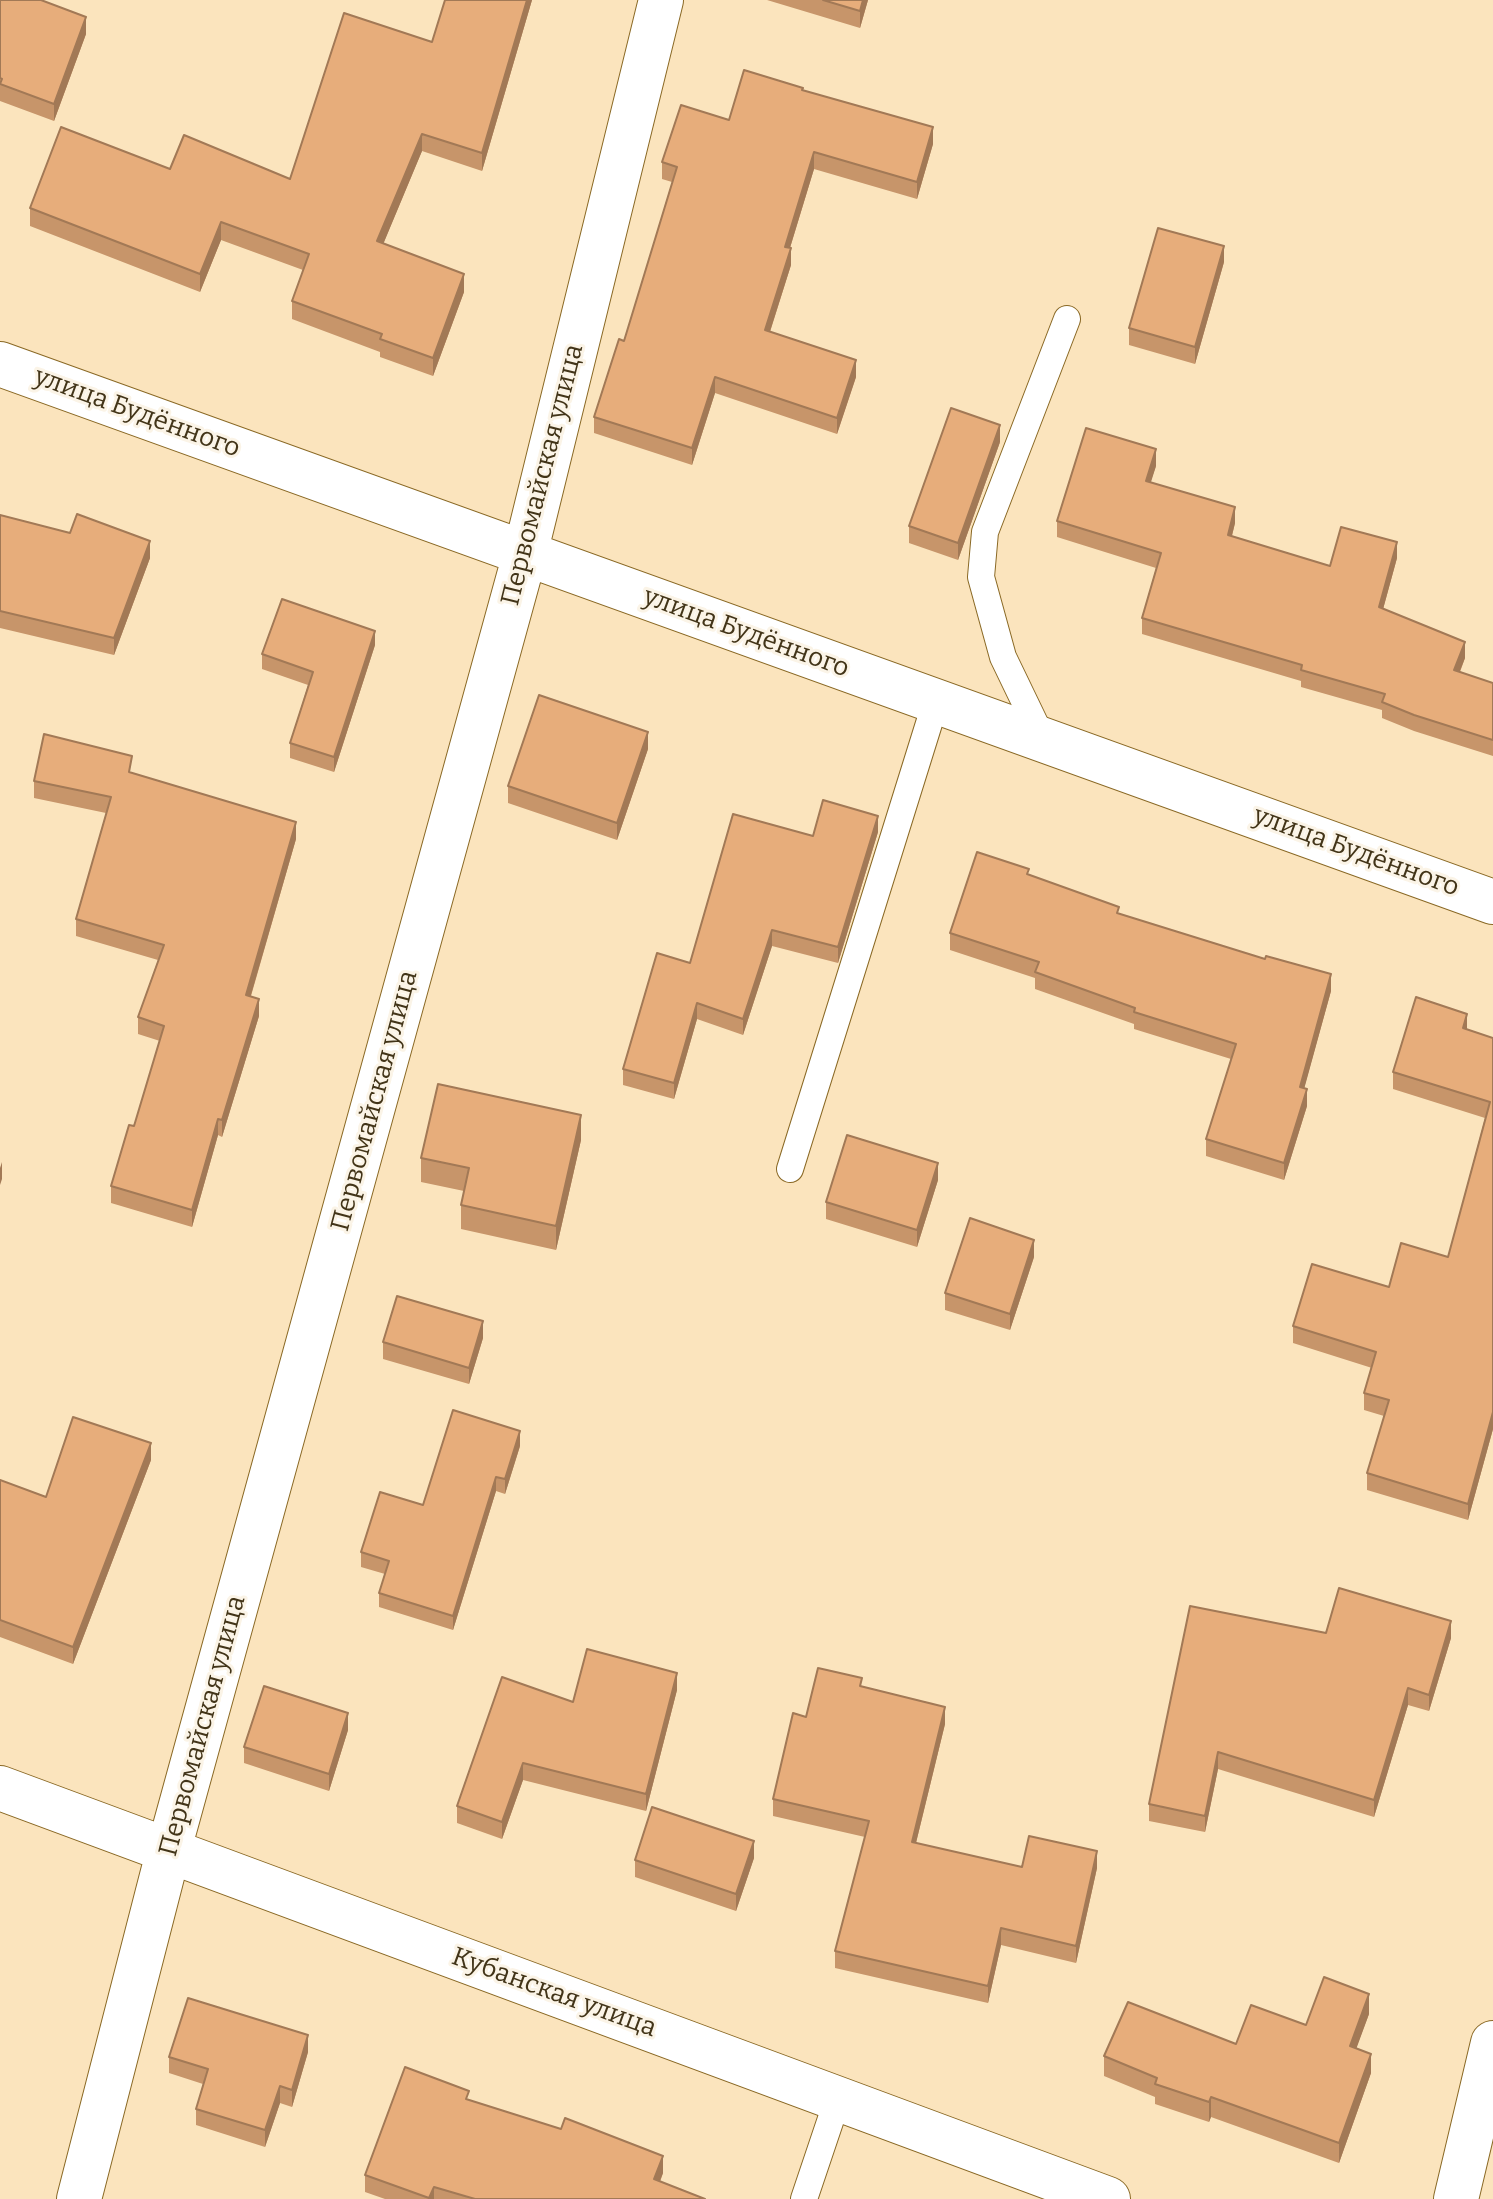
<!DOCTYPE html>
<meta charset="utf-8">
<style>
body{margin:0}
canvas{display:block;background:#fbe4bd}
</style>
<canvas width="1493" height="2199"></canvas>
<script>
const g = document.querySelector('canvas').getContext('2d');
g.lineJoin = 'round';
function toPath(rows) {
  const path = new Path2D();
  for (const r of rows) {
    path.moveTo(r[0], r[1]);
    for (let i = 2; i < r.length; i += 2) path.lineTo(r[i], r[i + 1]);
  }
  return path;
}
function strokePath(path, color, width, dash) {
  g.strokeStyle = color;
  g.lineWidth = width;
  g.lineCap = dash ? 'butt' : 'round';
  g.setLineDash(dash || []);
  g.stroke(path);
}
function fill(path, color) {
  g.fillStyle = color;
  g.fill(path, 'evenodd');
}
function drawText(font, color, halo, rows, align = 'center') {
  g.font = font + ' Bitter,serif';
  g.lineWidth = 6;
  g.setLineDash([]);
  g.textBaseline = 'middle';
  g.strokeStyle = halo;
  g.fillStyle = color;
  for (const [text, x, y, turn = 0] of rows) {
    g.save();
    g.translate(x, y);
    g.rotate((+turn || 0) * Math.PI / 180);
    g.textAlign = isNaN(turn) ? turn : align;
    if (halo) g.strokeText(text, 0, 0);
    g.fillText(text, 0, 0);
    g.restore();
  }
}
const service = toPath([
 [1043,740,1003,657,981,577,985,532,1067,319],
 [790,1169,936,701],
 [804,2199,838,2098]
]);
const minor = toPath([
 [0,364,1493,902],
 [0,1788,1108,2199],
 [79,2199,169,1849,525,554,661,0],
 [1456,2199,1493,2043]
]);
strokePath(service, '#8a6925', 28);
strokePath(minor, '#8a6925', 46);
strokePath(service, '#fff', 26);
strokePath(minor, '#fff', 44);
fill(toPath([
 [0,0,86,34,54,121,0,101],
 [445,0,532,0,482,171,422,151,383,244,464,292,433,376,380,357,380,352,292,319,292,301,303,270,221,240,200,292,30,226,30,208,170,169,290,179,432,42],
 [767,0,868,0,860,28],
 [803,91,933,144,917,199,814,169,790,248,791,265,770,332,856,377,837,434,715,393,692,465,594,433,594,417,624,341,672,182,662,179,662,162,729,120],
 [1224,262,1195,364,1129,345,1129,328],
 [1000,442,958,560,909,543,909,526],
 [1156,466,1150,483,1235,523,1232,536,1330,566,1397,558,1383,609,1465,658,1460,672,1493,683,1493,756,1414,731,1382,718,1382,710,1301,687,1301,681,1142,634,1142,618,1156,568,1057,537,1057,521],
 [0,515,150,558,114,655,0,628],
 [375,645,334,772,290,758,290,743,308,685,262,669,262,654],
 [648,749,617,840,508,803,508,786],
 [132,773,296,839,251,996,259,1016,222,1137,218,1135,192,1227,111,1203,111,1186,134,1126,160,1041,138,1034,138,1017,158,960,76,936,76,919,106,813,34,798,34,781],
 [878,832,838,963,772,946,743,1035,697,1019,674,1099,623,1085,623,1069,690,963,813,836],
 [1029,875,1119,914,1331,991,1304,1088,1307,1106,1284,1180,1206,1156,1206,1139,1231,1059,1134,1029,1134,1024,1035,989,1035,978,950,950,950,933],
 [1467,1029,1493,1038,1493,1429,1468,1520,1367,1490,1367,1473,1384,1416,1364,1410,1364,1393,1372,1368,1293,1343,1293,1326,1389,1287,1448,1257,1485,1118,1393,1089,1393,1072],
 [581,1140,556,1250,461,1229,461,1205,464,1191,421,1182,421,1158],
 [938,1180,917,1247,826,1219,826,1202],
 [1034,1257,1010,1330,945,1310,945,1293],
 [483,1338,469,1384,383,1359,383,1342],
 [520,1446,505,1494,496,1491,453,1630,379,1607,379,1593,385,1574,361,1567,361,1552,423,1505],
 [151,1460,73,1664,0,1637,0,1480,46,1497],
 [1326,1633,1451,1638,1429,1711,1408,1705,1374,1817,1218,1769,1205,1832,1149,1821,1149,1804],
 [862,1687,945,1724,916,1843,1022,1867,1097,1868,1076,1963,1001,1945,988,2003,835,1968,835,1951,865,1837,773,1816,773,1799],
 [677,1690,646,1811,523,1780,502,1839,457,1823,457,1806,573,1702],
 [348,1730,329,1791,244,1763,244,1747],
 [754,1858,736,1911,635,1877,635,1860],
 [1369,2014,1356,2048,1371,2073,1339,2163,1211,2117,1209,2122,1155,2104,1155,2097,1104,2076,1104,2056,1236,2044,1306,2025],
 [308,2052,292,2107,280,2103,265,2147,196,2125,196,2109,203,2084,169,2073,169,2057],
 [469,2100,663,2173,660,2182,705,2199,385,2199,365,2192,365,2175]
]), '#c7956a');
fill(toPath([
 [527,0,532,0,482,171,482,153],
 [863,0,868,0,860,28,860,11],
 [86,17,86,34,54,121,54,104],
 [933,127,933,144,917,199,917,182],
 [422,134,422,151,377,259,377,241],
 [814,152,814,169,785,264,785,247],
 [221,222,221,240,200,292,200,274],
 [1224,246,1224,262,1195,364,1195,347],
 [791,248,791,265,765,347,765,330],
 [464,274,464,292,433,376,433,358],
 [856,360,856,377,837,434,837,418],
 [715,377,715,393,692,465,692,448],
 [1000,425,1000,442,958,560,958,543],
 [1156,449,1156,466,1146,498,1146,481],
 [1235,507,1235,523,1228,551,1228,535],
 [150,541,150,558,114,655,114,638],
 [1397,542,1397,558,1379,624,1379,607],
 [375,631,375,645,334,772,334,757],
 [1465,642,1465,658,1454,686,1454,670],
 [648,732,648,749,617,840,617,823],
 [878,816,878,832,838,963,838,947],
 [296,822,296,839,246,1012,246,995],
 [772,930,772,946,743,1035,743,1019],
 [1331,974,1331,991,1300,1104,1300,1087],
 [259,999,259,1016,222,1137,222,1120],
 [697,1003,697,1019,674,1099,674,1083],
 [1467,1014,1467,1031,1463,1028],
 [1307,1089,1307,1106,1284,1180,1284,1163],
 [581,1115,581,1140,556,1250,556,1226],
 [218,1119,218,1135,192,1227,192,1210],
 [2,1162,2,1179,0,1185,0,1168],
 [938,1163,938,1180,917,1247,917,1230],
 [1034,1240,1034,1257,1010,1330,1010,1314],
 [483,1321,483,1338,469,1384,469,1368],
 [1493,1412,1493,1429,1468,1520,1468,1504],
 [520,1431,520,1446,505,1494,505,1479],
 [151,1443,151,1460,73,1664,73,1647],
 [496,1477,496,1491,453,1630,453,1616],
 [1451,1621,1451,1638,1429,1711,1429,1695],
 [677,1673,677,1690,646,1811,646,1794],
 [1408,1688,1408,1705,1374,1817,1374,1800],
 [945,1707,945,1724,912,1859,912,1842],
 [348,1713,348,1730,329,1791,329,1774],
 [1218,1752,1218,1769,1205,1832,1205,1816],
 [523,1763,523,1780,502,1839,502,1822],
 [754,1841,754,1858,736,1911,736,1894],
 [1097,1851,1097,1868,1076,1963,1076,1946],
 [1001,1928,1001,1945,988,2003,988,1986],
 [1369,1994,1369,2014,1350,2066,1350,2046],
 [308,2035,308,2052,292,2107,292,2090],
 [1371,2054,1371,2073,1339,2163,1339,2143],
 [280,2086,280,2103,265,2147,265,2130],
 [1211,2097,1211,2117,1209,2122,1209,2102],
 [663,2156,663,2173,654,2196,654,2179],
 [434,2187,434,2199,429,2199,429,2198]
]), '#a27956');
const building = toPath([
 [0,0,41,0,86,17,54,104,0,84,2,79,0,78,0,0],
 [445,0,527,0,482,153,422,134,377,241,464,274,433,358,380,339,382,334,292,301,309,254,221,222,200,274,30,208,61,127,170,169,184,135,290,179,344,13,432,42,445,0],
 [823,0,863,0,860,11,823,0],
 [744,70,803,88,802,90,933,127,917,182,814,152,785,247,791,248,765,330,856,360,837,418,715,377,692,448,594,417,619,339,624,341,677,167,662,162,681,105,729,120,744,70],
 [1158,228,1224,246,1195,347,1129,328,1158,228],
 [951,408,1000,425,958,543,909,526,951,408],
 [1086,428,1156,449,1146,481,1235,507,1228,535,1330,566,1341,527,1397,542,1379,607,1465,642,1454,670,1493,683,1493,740,1414,715,1382,702,1385,694,1301,670,1302,665,1142,618,1161,553,1057,521,1086,428],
 [77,514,150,541,114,638,0,611,0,515,70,533,77,514],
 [282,599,375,631,334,757,290,743,313,672,262,654,282,599],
 [539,695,648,732,617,823,508,786,539,695],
 [44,734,132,756,129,772,296,822,246,995,259,999,222,1120,218,1119,192,1210,111,1186,129,1125,134,1126,164,1026,138,1017,164,945,76,919,111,797,34,781,44,734],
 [823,800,878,816,838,947,772,930,743,1019,697,1003,674,1083,623,1069,657,953,690,963,733,814,813,836,823,800],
 [977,852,1029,869,1027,874,1119,907,1117,913,1265,959,1266,956,1331,974,1300,1087,1307,1089,1284,1163,1206,1139,1236,1044,1134,1012,1135,1008,1035,972,1039,962,950,933,977,852],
 [1416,997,1467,1014,1463,1028,1493,1038,1493,1412,1468,1504,1367,1473,1389,1400,1364,1393,1376,1352,1293,1326,1312,1264,1389,1287,1401,1243,1448,1257,1490,1102,1393,1072,1416,997],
 [438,1084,581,1115,556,1226,461,1205,469,1168,421,1158,438,1084],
 [847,1135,938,1163,917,1230,826,1202,847,1135],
 [970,1218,1034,1240,1010,1314,945,1293,970,1218],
 [397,1296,483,1321,469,1368,383,1342,397,1296],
 [453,1410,520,1431,505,1479,496,1477,453,1616,379,1593,389,1561,361,1552,380,1492,423,1505,453,1410],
 [73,1417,151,1443,73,1647,0,1620,0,1480,46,1497,73,1417],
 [1339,1588,1451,1621,1429,1695,1408,1688,1374,1800,1218,1752,1205,1816,1149,1804,1190,1606,1326,1633,1339,1588],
 [587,1649,677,1673,646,1794,523,1763,502,1822,457,1806,502,1677,573,1702,587,1649],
 [818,1668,862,1678,860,1686,945,1707,912,1842,1022,1867,1029,1836,1097,1851,1076,1946,1001,1928,988,1986,835,1951,869,1821,773,1799,793,1713,806,1717,818,1668],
 [264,1686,348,1713,329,1774,244,1747,264,1686],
 [652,1807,754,1841,736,1894,635,1860,652,1807],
 [1324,1977,1369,1994,1350,2046,1371,2054,1339,2143,1211,2097,1209,2102,1155,2084,1157,2078,1104,2056,1128,2002,1236,2044,1251,2005,1306,2025,1324,1977],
 [188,1998,308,2035,292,2090,280,2086,265,2130,196,2109,208,2069,169,2057,188,1998],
 [405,2067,469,2091,466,2099,561,2129,565,2118,663,2156,654,2179,705,2199,475,2199,434,2187,429,2198,365,2175,405,2067]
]);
fill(building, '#e7ad7b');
strokePath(building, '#a27956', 2);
drawText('26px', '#423418', '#fbf4e7', [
 ["улица Будённого",137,413,20],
 ["Первомайская улица",543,475,-76],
 ["улица Будённого",746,633,20],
 ["улица Будённого",1356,852,20],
 ["Первомайская улица",375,1101,-75],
 ["Первомайская улица",203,1726,-75],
 ["Кубанская улица",554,1993,20]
]);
</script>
